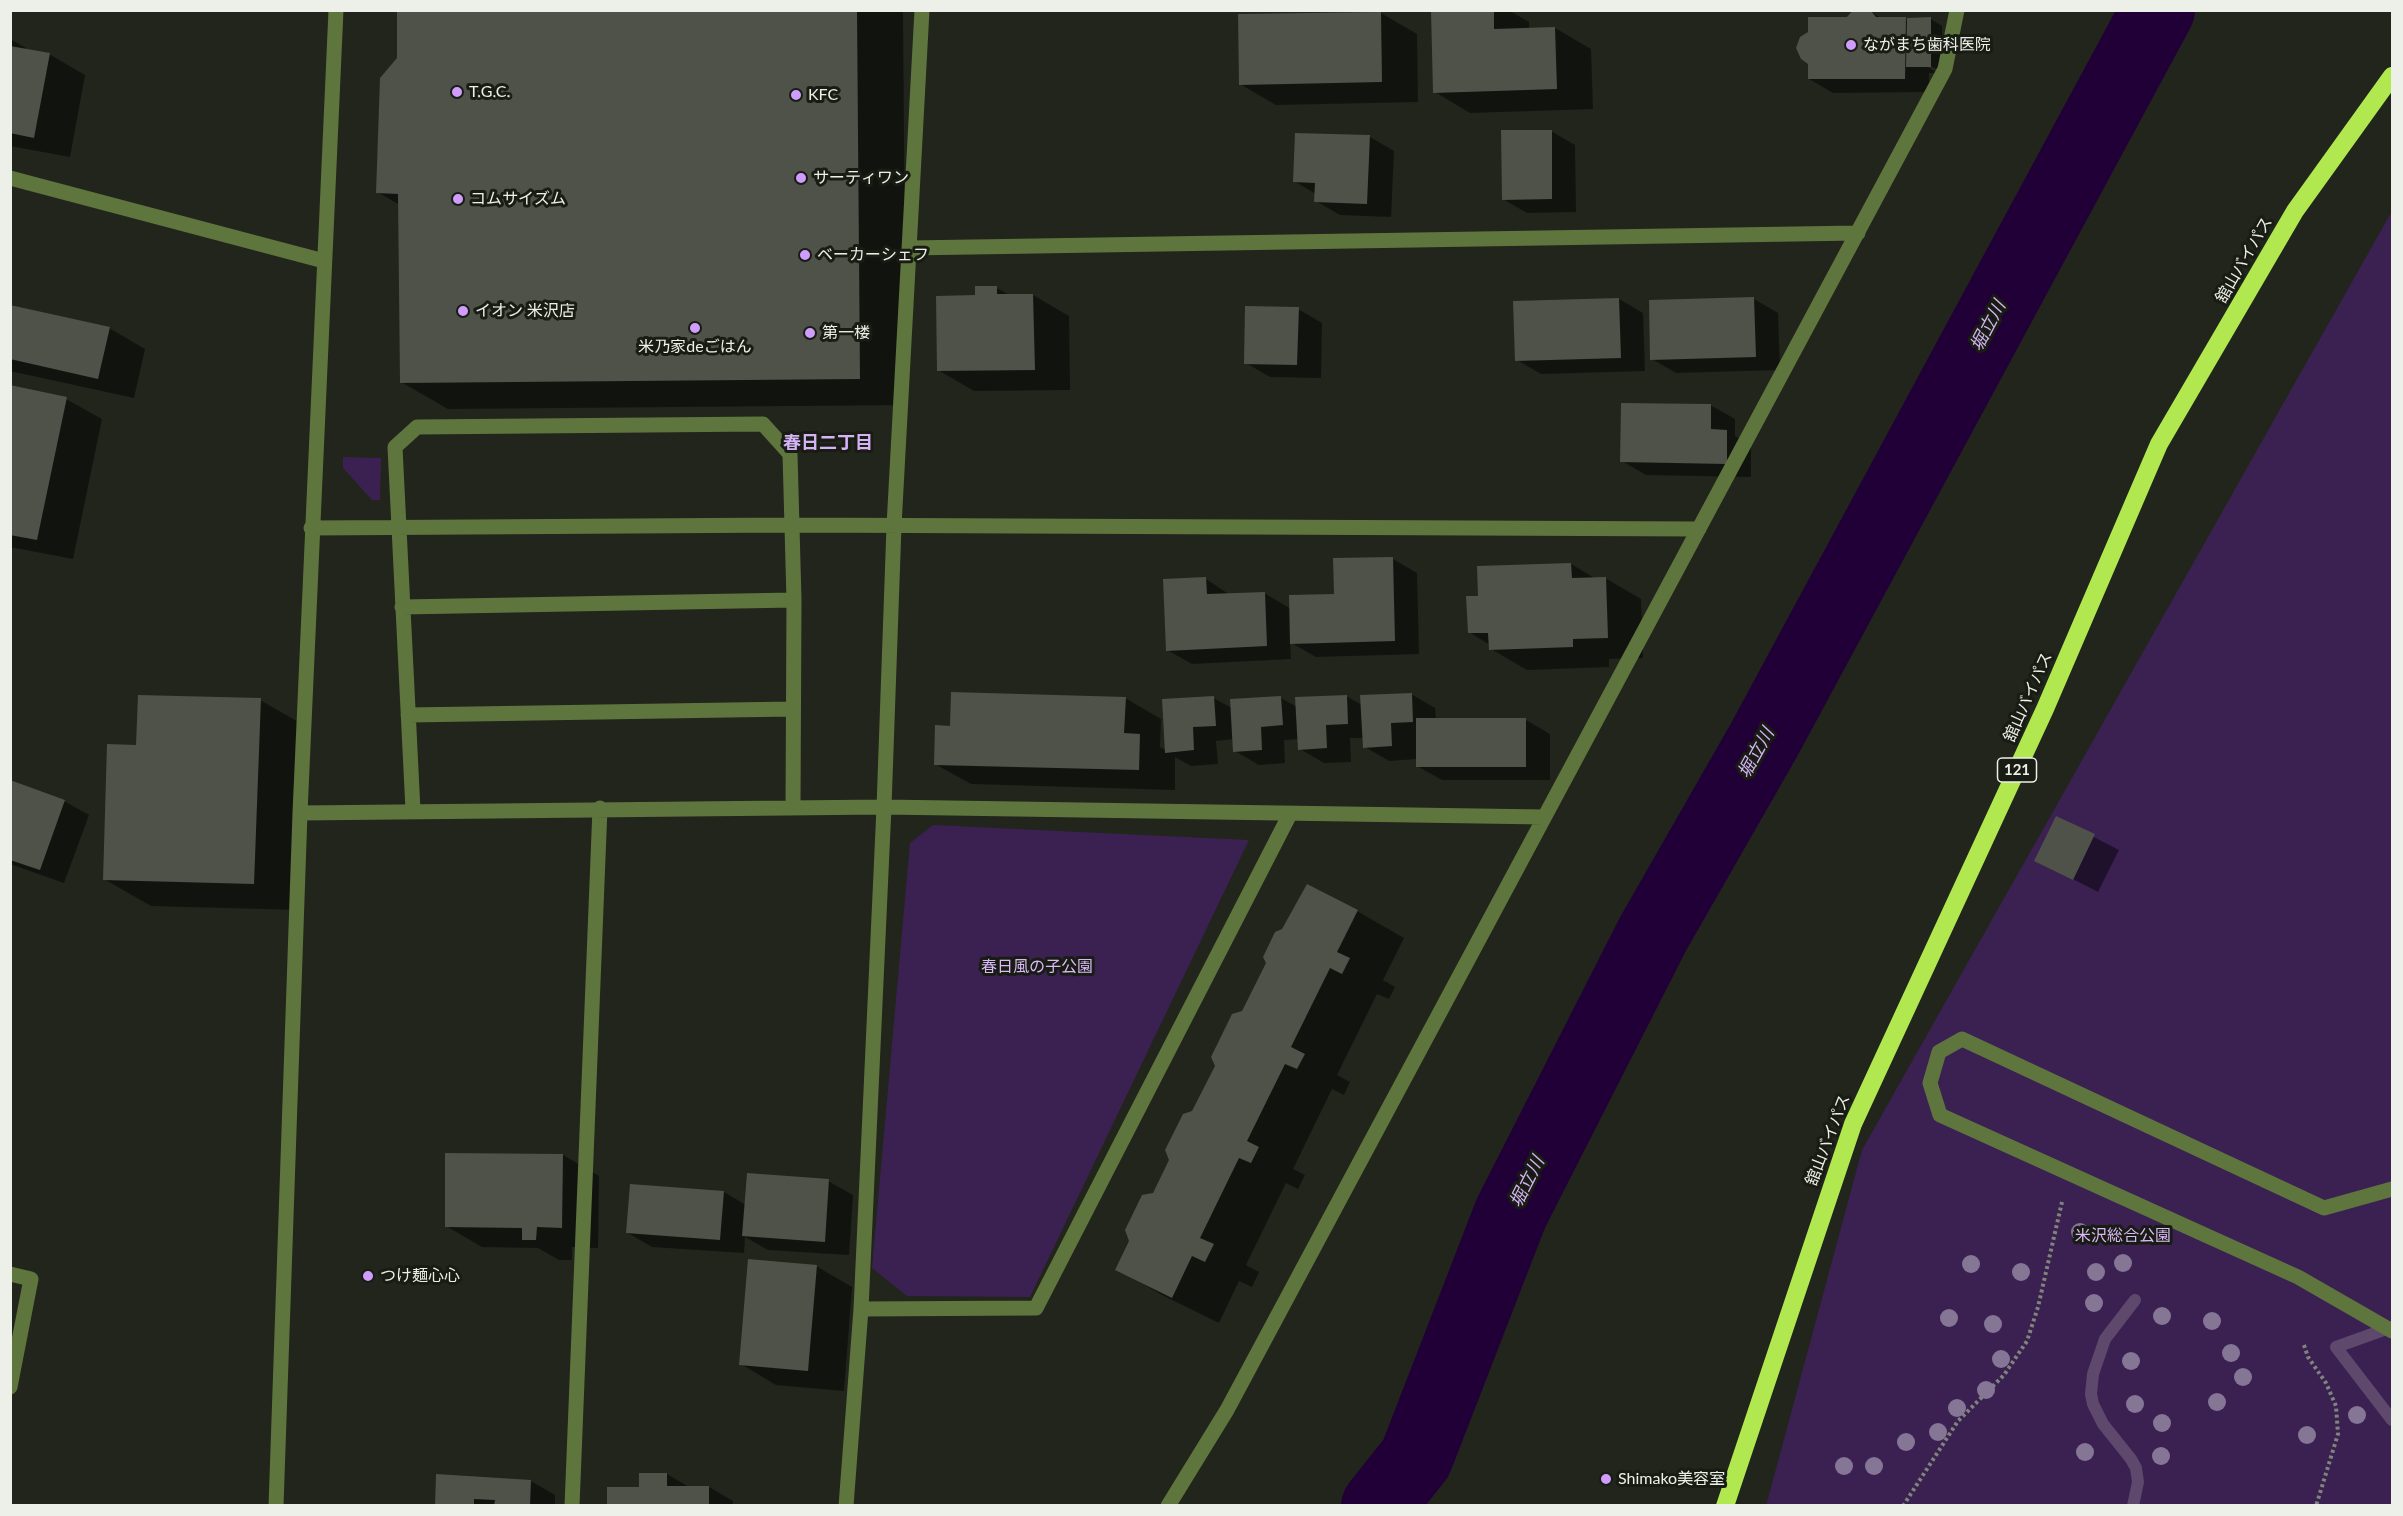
<!DOCTYPE html>
<meta charset="utf-8">
<style>
body{margin:0}
#map{position:relative;width:2403px;height:1516px;overflow:hidden;background:#21251c;font-family:Lato,sans-serif}
canvas{display:block}
.frame{position:absolute;inset:0;border:12px solid #edefe9;pointer-events:none}
</style>
<div id="map">
<canvas width="2403" height="1516"></canvas>
<div class="frame"></div>
</div>
<script>
const g = document.querySelector('canvas').getContext('2d');
g.lineJoin = 'round';
function fill(path, color) {
  g.fillStyle = color;
  g.fill(path, 'evenodd');
}
function toPath(rows) {
  const path = new Path2D();
  for (const r of rows) {
    path.moveTo(r[0], r[1]);
    for (let i = 2; i < r.length; i += 2) path.lineTo(r[i], r[i + 1]);
  }
  return path;
}
function strokePath(path, color, width, dash) {
  g.strokeStyle = color;
  g.lineWidth = width;
  g.lineCap = dash ? 'butt' : 'round';
  g.setLineDash(dash || []);
  g.stroke(path);
}
function drawText(font, color, halo, rows, align = 'center') {
  g.font = font + ' Lato,"Noto Sans JP",sans-serif';
  g.lineWidth = 6;
  g.setLineDash([]);
  g.textBaseline = 'middle';
  g.strokeStyle = halo;
  g.fillStyle = color;
  for (const [text, x, y, turn = 0] of rows) {
    g.save();
    g.translate(x, y);
    g.rotate((+turn || 0) * Math.PI / 180);
    g.textAlign = isNaN(turn) ? turn : align;
    if (halo) g.strokeText(text, 0, 0);
    g.fillText(text, 0, 0);
    g.restore();
  }
}
fill(toPath([
 [2392,211,2392,1505,1766,1506,1862,1150],
 [343,457,381,458,380,500,372,500,343,468],
 [933,825,1249,840,1030,1297,907,1296,872,1268,910,843]
]), '#3b2151');
fill(toPath([
 [398,10,903,10,906,405,448,409,401,382,400,205,377,192,399,58],
 [1432,10,1508,10,1529,22,1529,29,1555,28,1591,49,1593,109,1470,113,1435,92],
 [1871,12,1881,18,1908,21,1931,19,1942,26,1942,72,1929,65,1929,68,1938,73,1929,73,1929,92,1833,93,1809,79,1847,18],
 [1381,13,1417,34,1418,102,1276,105,1240,84,1239,15],
 [10,39,26,48,25,50,49,54,85,75,70,157,10,146],
 [1551,131,1575,145,1576,212,1527,213,1503,199],
 [1370,137,1394,151,1391,217,1340,215,1316,201,1316,194,1294,181],
 [997,288,1011,296,1033,295,1069,316,1070,390,974,391,938,370,977,296],
 [1619,299,1643,313,1645,371,1541,374,1517,360],
 [1754,299,1778,313,1780,370,1676,373,1652,359],
 [10,306,109,328,145,349,134,398,10,371],
 [1298,309,1322,323,1321,378,1270,377,1246,363],
 [10,387,66,399,102,419,73,559,10,547],
 [1710,405,1735,419,1735,436,1751,445,1751,477,1646,475,1622,461],
 [1393,559,1417,573,1419,654,1316,657,1290,642,1291,659,1192,664,1167,650,1206,579,1230,595,1264,593,1291,609,1336,595],
 [1571,564,1596,579,1605,578,1641,599,1643,658,1609,659,1609,667,1527,670,1491,649,1490,645,1469,632,1480,597],
 [1411,694,1435,708,1436,720,1526,720,1550,734,1550,780,1442,780,1417,766,1417,759,1389,761,1365,747,1364,738,1350,738,1351,762,1324,763,1300,749,1299,739,1284,740,1285,763,1259,765,1235,751,1234,739,1216,741,1218,764,1191,766,1175,757,1175,790,971,784,935,764,951,728,1125,698,1161,719,1160,747,1167,751,1213,698,1232,708,1281,698,1297,707,1346,696,1362,705],
 [260,700,307,727,300,910,151,906,104,879,138,747],
 [10,781,64,801,89,815,64,883,10,864],
 [2057,818,2119,850,2098,892,2036,860],
 [1357,911,1404,938,1383,980,1395,987,1389,999,1377,994,1337,1075,1350,1082,1344,1095,1332,1089,1293,1169,1305,1175,1298,1189,1286,1183,1246,1265,1259,1272,1252,1287,1239,1281,1219,1323,1164,1296,1117,1269,1243,1012],
 [563,1155,599,1176,598,1248,572,1247,572,1260,559,1260,538,1248,482,1247,446,1226],
 [828,1181,853,1195,849,1255,768,1250,745,1237,744,1253,652,1247,628,1233,724,1192,746,1205],
 [816,1266,852,1287,844,1391,776,1385,741,1364],
 [667,1474,689,1487,709,1487,733,1501,733,1506,608,1506],
 [438,1476,531,1481,555,1495,555,1506,436,1506]
]), '#0007');
strokePath(toPath([
 [2392,1327,2336,1347,2392,1420],
 [2133,1506,2138,1482,2136,1468,2131,1459,2103,1424,2093,1404,2091,1394,2093,1374,2105,1339,2135,1300]
]), '#5e486c', 12);
strokePath(toPath([
 [1378,1506,1416,1458,1511,1213,1653,934,1764,740,2158,10]
]), '#210037', 74);
fill(toPath([
 [397,10,857,10,860,379,400,383,398,194,376,193,380,78,397,58],
 [1431,10,1494,10,1494,29,1555,27,1557,89,1433,93],
 [1853,10,1870,10,1876,17,1906,17,1905,79,1808,79,1808,64,1801,59,1796,48,1800,37,1808,32,1808,17,1847,17],
 [1381,12,1382,82,1239,85,1238,14],
 [1931,17,1931,67,1906,67,1907,18],
 [10,46,50,53,34,138,10,133],
 [1501,130,1552,130,1552,199,1502,200],
 [1295,133,1370,135,1367,204,1314,202,1315,183,1293,182],
 [975,286,997,286,997,294,1033,294,1035,370,937,371,936,296,975,295],
 [1754,297,1756,357,1650,360,1649,300],
 [1619,298,1621,358,1515,361,1513,301],
 [10,305,110,327,98,379,10,359],
 [1245,306,1299,307,1297,365,1244,364],
 [10,385,67,397,37,540,10,535],
 [1621,403,1711,404,1711,429,1727,430,1727,464,1620,462],
 [1393,557,1395,641,1290,644,1289,595,1334,594,1333,558],
 [1571,563,1572,578,1606,577,1608,638,1573,639,1573,647,1489,650,1488,633,1468,633,1466,596,1478,596,1477,566],
 [1206,577,1207,594,1265,592,1267,646,1166,651,1163,579],
 [951,692,1126,697,1124,733,1140,734,1139,770,934,765,935,725,950,726],
 [1412,693,1413,722,1391,723,1392,746,1363,748,1360,695],
 [138,695,261,698,254,884,103,880,107,744,136,745],
 [1347,695,1348,724,1326,725,1327,748,1298,750,1295,697],
 [1214,696,1216,726,1193,727,1194,750,1165,753,1162,699],
 [1281,696,1283,725,1261,727,1262,750,1233,752,1230,699],
 [1416,718,1526,718,1526,767,1416,767],
 [10,780,65,800,40,870,10,860],
 [2056,816,2095,834,2073,880,2034,861],
 [1307,884,1358,910,1337,952,1350,958,1342,974,1330,968,1291,1047,1305,1054,1297,1069,1285,1064,1247,1141,1259,1147,1251,1163,1239,1158,1200,1238,1214,1244,1205,1262,1192,1256,1172,1298,1115,1270,1129,1241,1125,1230,1142,1195,1153,1193,1169,1160,1165,1150,1183,1114,1192,1111,1215,1066,1211,1057,1232,1014,1242,1011,1266,963,1263,957,1275,932,1282,929],
 [445,1153,563,1154,562,1228,537,1227,536,1240,522,1240,522,1228,445,1227],
 [747,1173,829,1179,825,1242,742,1236],
 [630,1184,724,1191,720,1240,626,1233],
 [748,1259,817,1265,808,1371,739,1365],
 [639,1473,667,1473,667,1486,709,1486,709,1506,607,1506,607,1487,639,1487],
 [436,1474,531,1480,530,1506,494,1506,495,1500,474,1499,474,1506,435,1506]
]), '#4e5248');
strokePath(toPath([
 [2304,1345,2308,1357,2326,1383,2336,1406,2338,1434,2316,1506],
 [1903,1506,1958,1421,2004,1375,2027,1341,2038,1307,2062,1202]
]), '#81847d', 4, [3, 3]);
strokePath(toPath([
 [10,178,324,261],
 [909,248,1858,233],
 [311,528,792,525,1699,529],
 [402,607,794,600],
 [408,715,793,709],
 [413,810,395,447,417,427,763,424,790,454,794,600,793,807],
 [300,813,884,807,1544,817],
 [2392,1189,2324,1208,1962,1039,1939,1052,1930,1083,1940,1115,2298,1277,2392,1331],
 [10,1274,31,1279,10,1387],
 [861,1309,1036,1308,1290,814],
 [276,1506,300,813,336,10],
 [572,1506,600,808],
 [846,1506,861,1309,884,807,894,526,922,10],
 [1168,1506,1227,1410,1945,69,1957,10]
]), '#5f753e', 15);
strokePath(toPath([
 [1725,1506,1853,1124,2045,709,2159,444,2295,211,2392,76]
]), '#b1e850', 18);
g.fillStyle = '#867696';
for (const [x, y] of [
 [2080,1232],
 [2123,1263],
 [1971,1264],
 [2021,1272],
 [2096,1272],
 [2094,1303],
 [2162,1316],
 [1949,1318],
 [2212,1321],
 [1993,1324],
 [2231,1353],
 [2001,1359],
 [2131,1361],
 [2243,1377],
 [1986,1390],
 [2217,1402],
 [2135,1404],
 [1957,1408],
 [2357,1415],
 [2162,1423],
 [1938,1432],
 [2307,1435],
 [1906,1442],
 [2085,1452],
 [2161,1456],
 [1844,1466],
 [1874,1466]
]) {
  g.beginPath();
  g.arc(x, y, 9, 0, 2 * Math.PI);
  g.fill();
}
for (const [x, y, r, color] of [
 [1851,45,6,"#d09dff"],
 [457,92,6,"#d09dff"],
 [796,95,6,"#d09dff"],
 [801,178,6,"#d09dff"],
 [458,199,6,"#d09dff"],
 [805,255,6,"#d09dff"],
 [463,311,6,"#d09dff"],
 [695,328,6,"#d09dff"],
 [810,333,6,"#d09dff"],
 [368,1276,6,"#d09dff"],
 [1606,1479,6,"#d09dff"]
]) {
  const dot = new Path2D();
  dot.arc(x, y, r, 0, 2 * Math.PI);
  g.fillStyle = color;
  g.fill(dot);
  strokePath(dot, '#181c13', 2);
}
for (const [x, y, w] of [
 [2017,770,39]
]) {
  const box = new Path2D();
  box.roundRect(x - w / 2, y - 12, w, 24, 4.5);
  g.fillStyle = '#181c13';
  g.fill(box);
  strokePath(box, '#edefe9', 1.5);
}
drawText('bold 15px', '#edefe9', null, [
 ["121",2017,770]
]);
drawText('16px', '#edefe9', '#181c13', [
 ["ながまち歯科医院",1863,45],
 ["T.G.C.",469,92],
 ["KFC",808,95],
 ["サーティワン",813,178],
 ["コムサイズム",470,199],
 ["ベーカーシェフ",817,255],
 ["イオン 米沢店",475,311],
 ["第一楼",822,333],
 ["米乃家deごはん",695,347,"center"],
 ["つけ麺心心",380,1276],
 ["Shimako美容室",1618,1479]
], 'left');
drawText('16px', '#edefe9', '#181c13', [
 ["舘山バイパス",2244,260,-60],
 ["舘山バイパス",2028,697,-66],
 ["舘山バイパス",1828,1140,-69]
]);
drawText('16px', '#d9b9f9', '#181c13', [
 ["春日風の子公園",1037,967],
 ["米沢総合公園",2123,1236]
]);
drawText('italic 18px', '#d3b3f3', '#181c13', [
 ["堀立川",1988,326,-62],
 ["堀立川",1756,753,-61],
 ["堀立川",1527,1182,-63]
]);
drawText('bold 18px', '#d4b2f6', '#181c13', [
 ["春日二丁目",828,443]
]);
</script>
